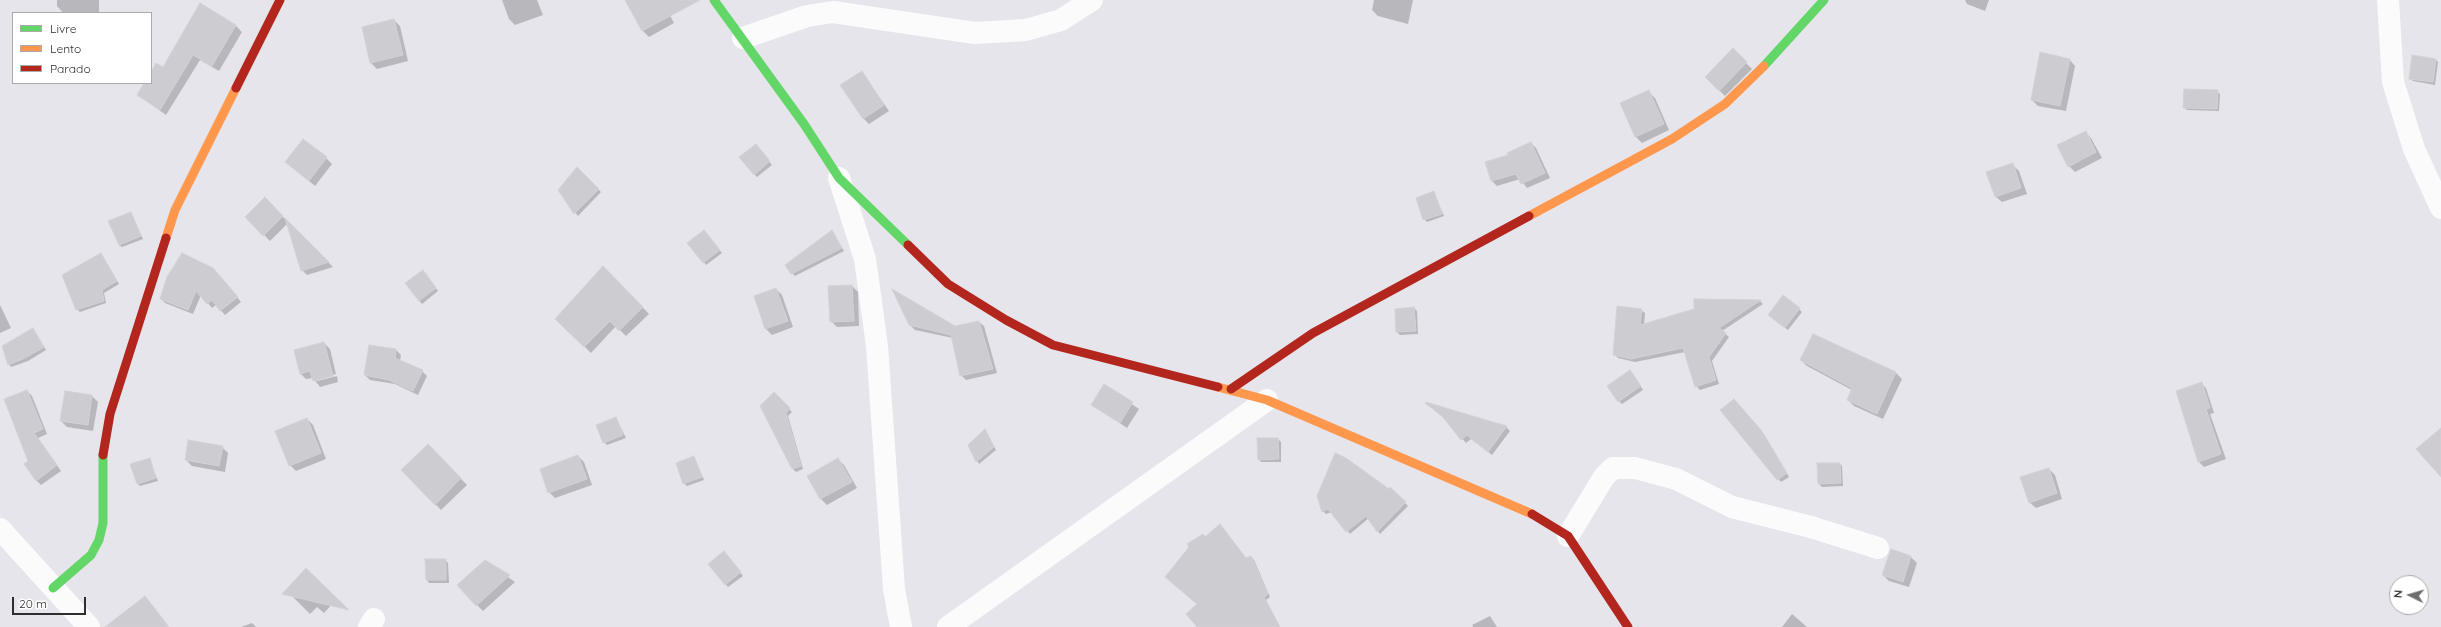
<!DOCTYPE html>
<style>
body{margin:0}
#map{position:relative;width:2441px;height:627px;overflow:hidden;background:#e6e5eb;font-family:Quicksand,sans-serif}
canvas{display:block}
.legend{position:absolute;left:12px;top:12px;width:140px;height:72px;box-sizing:border-box;background:#fff;border:1px solid #ababab;margin:0;padding:5px 7px;list-style:none;font-size:12px;color:#2e2e2e}
.legend li{display:flex;align-items:center;gap:8px;height:20px}
.legend b{width:20px;border:1px solid #ababab}
.north{position:absolute;left:2389px;top:575px;width:40px;height:40px;box-sizing:border-box;background:#fff;border:1px solid #ababab;border-radius:50%;rotate:275deg;font-size:11px;font-weight:700;line-height:16px;text-align:center;color:#2e2e2e}
.north::after{content:'';display:block;margin:auto;width:14px;height:18px;background:#6e6e70;clip-path:polygon(50% 0,100% 100%,50% 72%,0 100%)}
.scale{position:absolute;left:12px;top:597px;width:74px;height:18px;box-sizing:border-box;border:2px solid #2e2e2e;border-top:0;padding-left:5px;font-size:12px;line-height:14px;white-space:nowrap;color:#2e2e2e;-webkit-text-stroke:3px #fff;paint-order:stroke}
</style>
<div id="map">
<canvas width="2441" height="627"></canvas>
<ul class="legend">
<li><b style="height:5px;background:#63d668"></b>Livre</li>
<li><b style="height:5px;background:#ff974d"></b>Lento</li>
<li><b style="height:5px;background:#b3261e"></b>Parado</li>
</ul>
<div class="north">N</div>
<div class="scale">20 m</div>
</div>
<script>
const g = document.querySelector('canvas').getContext('2d');
g.lineJoin = 'round';
function fill(path, color) {
  g.fillStyle = color;
  g.fill(path, 'evenodd');
}
function toPath(rows) {
  const path = new Path2D();
  for (const r of rows) {
    path.moveTo(r[0], r[1]);
    for (let i = 2; i < r.length; i += 2) path.lineTo(r[i], r[i + 1]);
  }
  return path;
}
function strokePath(path, color, width, dash) {
  g.strokeStyle = color;
  g.lineWidth = width;
  g.lineCap = dash ? 'butt' : 'round';
  g.setLineDash(dash || []);
  g.stroke(path);
}
fill(toPath([
 [57,0,99,0,99,13,63,13,57,6],
 [502,0,537,0,543,15,515,25,509,19],
 [632,0,662,0,674,23,649,37,643,31,628,3],
 [1374,0,1413,0,1408,24,1378,16,1372,10],
 [1965,0,1989,0,1985,11,1967,4],
 [394,20,400,26,408,61,377,69,371,63,363,28],
 [236,26,242,32,219,71,200,60,166,115,138,95,145,83,151,83,151,74],
 [1733,50,1752,69,1725,96,1706,77],
 [2069,59,2075,66,2066,111,2038,106,2032,100],
 [2436,60,2438,62,2435,85,2413,81,2410,78],
 [862,72,889,111,869,124,863,118],
 [2217,91,2220,94,2219,111,2187,110,2184,107],
 [1649,92,1655,98,1669,130,1642,143,1636,137,1622,104],
 [2085,132,2091,138,2102,158,2075,172,2069,166],
 [1531,143,1536,148,1550,178,1527,188,1520,179,1497,186,1492,181,1509,156],
 [758,148,772,165,757,177,754,174],
 [326,158,332,164,315,186,286,162],
 [2013,165,2019,171,2027,194,2002,202,1995,196],
 [577,169,601,192,578,216,560,190],
 [1434,193,1444,216,1427,222,1424,219],
 [265,199,333,267,307,275,302,270,288,223,270,241,246,217],
 [131,213,143,239,122,247,119,245],
 [832,231,844,251,795,276,792,273],
 [707,234,722,253,706,265,704,262],
 [101,254,119,284,104,293,106,303,80,312,77,309],
 [603,267,649,314,626,336,616,326,591,353,556,319],
 [218,274,241,302,225,315,216,305,212,308,201,295,193,314,165,303,161,299],
 [426,274,438,291,422,304,406,284],
 [852,286,858,292,859,326,837,327,831,321],
 [776,289,782,295,793,327,772,335,766,329,755,296],
 [1695,300,1760,301,1763,304,1722,331,1729,337,1712,361,1719,384,1700,390,1696,386,1685,352,1635,362,1618,358,1614,354,1641,310,1645,313,1644,325,1695,309],
 [0,305,11,328,0,333],
 [1414,308,1417,311,1418,334,1400,335,1397,332],
 [1799,309,1802,312,1788,330,1772,318],
 [979,322,984,326,997,373,966,380,961,375,953,338,915,330,910,325,955,327],
 [33,329,46,350,28,361,11,367,9,364],
 [1814,336,1896,373,1902,379,1883,419,1854,406,1848,400,1852,390,1807,366,1801,360],
 [324,343,330,349,336,374,317,379,317,381,337,376,338,382,320,387,313,378,306,379,300,373],
 [396,350,401,355,400,361,422,371,427,376,418,395,395,384,370,380,365,375],
 [1633,374,1643,390,1622,404,1619,401],
 [2201,383,2206,388,2214,413,2210,414,2226,459,2204,467,2199,462],
 [1105,386,1139,409,1127,428,1093,405],
 [27,391,32,396,47,434,38,438,61,471,41,485,36,480,30,461],
 [774,393,792,412,788,416,803,469,796,472,793,469],
 [92,396,98,402,93,431,67,427,61,421],
 [1426,403,1506,427,1510,431,1492,455,1471,439,1466,443,1445,419],
 [1721,411,1764,434,1789,477,1781,482],
 [616,418,626,438,607,445,604,442],
 [307,419,313,425,326,459,296,471,290,465],
 [985,430,996,450,979,464,969,445],
 [1278,439,1281,442,1281,462,1261,462,1259,459],
 [428,445,467,485,441,510,402,470],
 [222,447,228,453,225,472,192,466,186,460],
 [578,456,584,462,592,485,555,498,549,492],
 [694,457,704,480,687,486,684,483],
 [149,459,158,481,140,486,137,483],
 [838,459,844,465,857,488,827,505,821,499,808,476],
 [1840,464,1842,466,1843,486,1822,487,1819,484],
 [2049,469,2055,475,2062,499,2036,508,2029,502],
 [1390,489,1408,506,1380,534,1369,518,1350,534,1332,512,1326,514,1323,511,1318,496],
 [1205,538,1247,559,1251,557,1254,560,1270,597,1266,600,1280,627,1199,627,1198,604],
 [727,555,743,576,728,587,709,564],
 [1911,557,1917,563,1909,587,1889,581,1883,575],
 [445,560,448,563,449,583,429,583,427,580],
 [485,561,515,582,483,611,477,605],
 [286,590,336,600,324,613,317,607,310,614],
 [1792,614,1807,627,1782,627],
 [1490,616,1497,627,1473,627,1472,625],
 [252,623,256,627,241,627]
]), '#0003');
const building = toPath([
 [625,0,700,0,642,31,625,0],
 [200,3,236,25,212,66,193,55,160,110,137,95,144,83,151,83,151,72,156,63,163,67,200,3],
 [394,19,403,55,370,63,362,27,394,19],
 [1733,48,1747,62,1719,91,1705,77,1733,48],
 [2040,52,2070,59,2060,106,2031,100,2040,52],
 [2412,55,2436,59,2433,82,2409,79,2412,55],
 [862,71,884,105,863,119,840,85,862,71],
 [2184,89,2218,90,2217,109,2183,108,2184,89],
 [1649,90,1664,124,1635,137,1620,103,1649,90],
 [2086,131,2096,152,2068,167,2057,145,2086,131],
 [303,139,327,157,309,181,285,162,303,139],
 [1531,142,1545,173,1521,184,1516,174,1491,181,1485,162,1508,155,1507,153,1531,142],
 [756,144,770,161,754,175,739,157,756,144],
 [2013,163,2021,188,1995,197,1986,172,2013,163],
 [577,167,599,189,574,214,558,190,577,167],
 [1434,191,1442,214,1423,220,1416,198,1434,191],
 [265,197,283,216,263,236,245,217,265,197],
 [131,212,141,236,119,245,108,221,131,212],
 [285,218,329,262,301,271,285,218],
 [704,230,720,250,703,263,687,243,704,230],
 [832,230,842,248,791,274,785,265,832,230],
 [101,253,117,281,102,290,104,301,76,310,62,275,101,253],
 [182,253,213,268,238,297,220,311,212,300,207,304,196,291,188,310,160,299,167,277,182,253],
 [603,266,643,307,619,331,610,321,584,347,555,319,603,266],
 [423,270,436,288,419,301,405,283,423,270],
 [852,285,854,321,830,322,828,286,852,285],
 [776,288,788,321,765,329,754,296,776,288],
 [892,289,955,326,979,321,993,369,960,376,951,335,909,325,892,289],
 [1783,295,1800,308,1785,328,1768,315,1783,295],
 [1694,299,1761,300,1719,328,1726,333,1709,357,1716,380,1695,387,1683,348,1631,359,1613,355,1617,306,1642,309,1640,325,1694,309,1694,299],
 [1414,307,1416,331,1396,332,1395,309,1414,307],
 [33,328,44,347,25,358,8,365,2,346,33,328],
 [1813,334,1896,372,1877,414,1847,400,1852,388,1800,360,1813,334],
 [324,342,333,376,313,381,310,371,300,374,294,350,324,342],
 [369,345,396,349,395,358,423,370,413,391,389,380,364,375,369,345],
 [1630,370,1641,386,1618,402,1607,386,1630,370],
 [2202,382,2210,408,2206,409,2221,454,2198,462,2176,391,2202,382],
 [1104,384,1133,402,1120,423,1091,405,1104,384],
 [27,390,43,429,34,433,57,465,36,481,24,464,28,461,4,399,27,390],
 [65,391,92,395,88,425,60,421,65,391],
 [774,392,790,408,786,413,801,466,792,469,760,406,774,392],
 [1734,399,1761,430,1787,473,1777,480,1720,410,1734,399],
 [1426,402,1486,420,1507,426,1488,452,1467,435,1461,440,1442,416,1425,403,1426,402],
 [616,417,623,435,603,443,596,425,616,417],
 [307,418,321,453,289,466,275,431,307,418],
 [2441,428,2441,477,2416,449,2441,428],
 [985,429,994,447,976,462,968,445,985,429],
 [1257,438,1278,438,1279,459,1258,460,1257,438],
 [188,440,223,446,219,466,185,460,188,440],
 [428,444,461,478,435,505,401,470,428,444],
 [1335,453,1346,458,1389,489,1390,487,1406,502,1377,532,1366,516,1346,532,1328,509,1322,512,1317,496,1335,453],
 [578,455,587,479,548,493,540,469,578,455],
 [694,456,702,477,683,484,676,463,694,456],
 [150,458,156,478,137,484,130,464,150,458],
 [838,458,852,482,820,499,807,476,838,458],
 [1817,463,1840,463,1841,483,1818,484,1817,463],
 [2049,468,2057,493,2029,503,2020,477,2049,468],
 [1220,524,1246,558,1251,556,1268,594,1264,597,1279,627,1197,627,1186,614,1197,604,1165,577,1189,547,1187,544,1203,534,1205,537,1220,524],
 [1891,549,1911,556,1903,582,1882,575,1891,549],
 [724,551,741,572,725,585,708,564,724,551],
 [425,559,446,559,446,580,426,580,425,559],
 [485,560,510,575,476,606,457,585,485,560],
 [306,568,349,610,282,594,306,568],
 [145,596,169,627,105,627,145,596]
]);
fill(building, '#cdccd0');
strokePath(building, '#d2d1d6', 1);
strokePath(toPath([
 [2388,0,2393,82,2414,149,2441,208],
 [743,38,807,16,833,12,975,33,1026,30,1061,20,1092,0],
 [839,178,865,259,877,346,894,589,901,627],
 [0,529,89,627],
 [1568,536,1604,477,1613,468,1635,468,1676,479,1732,507,1811,527,1878,548],
 [369,627,374,619],
 [948,627,1267,400]
]), '#fbfbfc', 22);
strokePath(toPath([
 [714,0,804,124,839,178,908,245],
 [1764,66,1824,0],
 [53,588,91,555,99,540,103,523,103,455]
]), '#63d668', 9);
strokePath(toPath([
 [1529,216,1672,139,1725,104,1764,66],
 [166,238,175,210,236,88],
 [1218,387,1267,400,1532,514]
]), '#ff974d', 9);
strokePath(toPath([
 [236,88,280,0],
 [908,245,948,284,1006,320,1053,345,1218,387],
 [1231,389,1313,333,1529,216],
 [103,455,110,414,166,238],
 [1532,514,1568,536,1628,627]
]), '#b3261e', 9);
</script>
